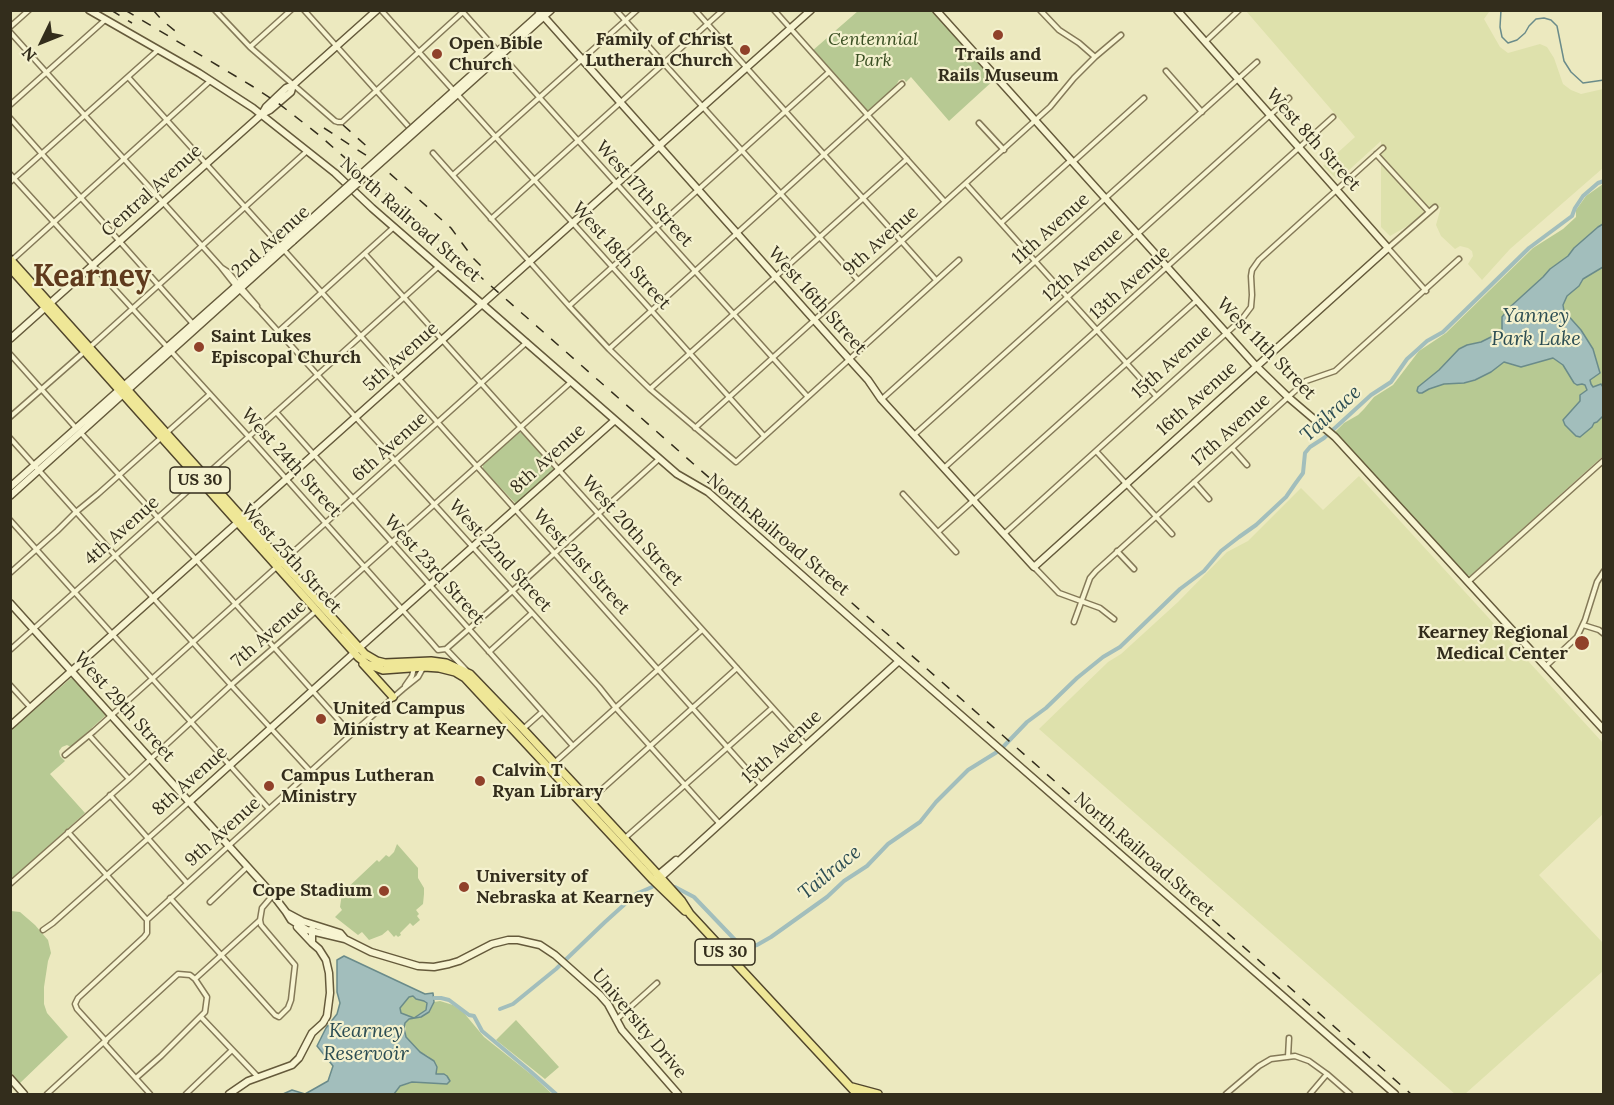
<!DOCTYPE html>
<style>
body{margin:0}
#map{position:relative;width:1614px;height:1105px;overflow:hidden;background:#ece9bf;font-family:Lora,serif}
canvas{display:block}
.frame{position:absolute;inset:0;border:12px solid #332d1c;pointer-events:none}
.north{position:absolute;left:12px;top:12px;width:60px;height:60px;-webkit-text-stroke:4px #f4f1ce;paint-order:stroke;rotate:227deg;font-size:16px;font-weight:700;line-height:24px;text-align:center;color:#332d1c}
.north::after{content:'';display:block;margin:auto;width:21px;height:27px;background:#332d1c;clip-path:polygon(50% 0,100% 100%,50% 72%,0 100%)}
</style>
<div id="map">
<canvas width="1614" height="1105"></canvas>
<div class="frame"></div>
<div class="north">N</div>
</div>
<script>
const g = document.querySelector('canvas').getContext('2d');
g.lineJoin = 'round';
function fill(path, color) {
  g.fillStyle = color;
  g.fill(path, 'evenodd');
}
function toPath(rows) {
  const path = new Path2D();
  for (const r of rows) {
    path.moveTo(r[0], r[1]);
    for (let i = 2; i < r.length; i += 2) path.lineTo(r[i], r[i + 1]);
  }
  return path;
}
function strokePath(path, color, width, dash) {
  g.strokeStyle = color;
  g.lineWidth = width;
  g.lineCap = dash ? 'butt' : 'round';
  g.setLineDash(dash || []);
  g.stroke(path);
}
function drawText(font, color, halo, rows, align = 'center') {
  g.font = font + ' Lora,serif';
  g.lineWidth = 4.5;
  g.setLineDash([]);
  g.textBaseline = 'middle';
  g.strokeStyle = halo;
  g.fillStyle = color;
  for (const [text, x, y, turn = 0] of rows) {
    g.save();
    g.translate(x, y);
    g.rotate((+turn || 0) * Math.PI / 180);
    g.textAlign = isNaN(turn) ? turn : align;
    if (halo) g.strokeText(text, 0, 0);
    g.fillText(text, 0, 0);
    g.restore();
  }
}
fill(toPath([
 [1246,11,1487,11,1489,12,1484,19,1500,47,1508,53,1540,44,1547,47,1554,58,1563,84,1571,90,1581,94,1603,89,1603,168,1510,249,1482,280,1468,264,1473,256,1472,251,1468,248,1460,246,1455,249,1441,236,1436,225,1441,207,1390,236,1381,227,1381,141,1338,180,1323,166,1355,137],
 [1359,476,1603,743,1603,814,1539,875,1603,943,1603,971,1465,1094,1455,1094,1039,729,1108,662,1121,654,1178,602,1227,552,1248,541,1301,488,1323,510]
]), '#dee1ac');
fill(toPath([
 [858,11,932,11,995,79,949,121,911,77,906,82,904,79,899,80,895,87,867,112,812,51],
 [1603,184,1603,456,1478,569,1470,576,1467,575,1335,432,1344,423,1358,415,1364,409,1374,397,1393,385,1419,351,1446,333,1533,248,1563,229,1576,217,1576,210,1586,196],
 [519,432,522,433,553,468,553,471,517,505,483,469,483,465],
 [71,678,74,679,106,715,71,747,67,745,62,747,59,751,60,756,65,761,50,774,85,813,11,880,10,731],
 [397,844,418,868,418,878,424,888,424,894,423,904,416,910,419,914,417,916,420,920,413,926,410,923,400,933,401,935,398,937,396,935,394,937,388,930,382,935,369,940,362,932,358,935,335,917,342,910,340,907,342,893,377,860,379,862,386,855,389,857,394,852],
 [11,911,20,912,35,925,48,940,51,953,48,961,44,987,44,1004,47,1013,68,1037,19,1084,11,1072],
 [414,996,419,1000,424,1001,432,1007,434,1002,440,1001,453,1005,464,1013,484,1037,533,1076,552,1094,394,1094,400,1086,444,1074,436,1074,437,1067,428,1056,420,1052,406,1037,405,1023,408,1019,407,1016,401,1013,400,1007,409,997],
 [516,1020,559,1067,545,1079,496,1040]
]), '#b7c993');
const water = toPath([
 [1603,224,1603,267,1583,279,1579,286,1567,296,1563,305,1564,311,1581,330,1593,349,1600,373,1590,380,1591,384,1593,387,1601,384,1603,387,1603,416,1597,422,1594,423,1592,427,1580,437,1576,436,1565,425,1563,420,1580,401,1580,395,1587,390,1585,385,1582,384,1577,385,1574,383,1563,365,1553,358,1521,367,1504,362,1491,372,1475,380,1464,383,1444,384,1429,389,1422,393,1419,393,1417,391,1418,387,1439,370,1459,349,1467,345,1481,342,1499,333,1502,329,1502,317,1510,307,1543,277,1550,269,1568,256,1574,248,1598,227,1603,224],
 [344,956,425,994,433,993,434,1002,429,1012,421,1017,409,1019,405,1023,404,1028,406,1037,420,1052,434,1061,437,1067,436,1074,444,1074,447,1076,450,1081,447,1084,412,1082,400,1086,394,1094,283,1094,292,1090,305,1094,328,1081,333,1066,317,1046,326,1028,337,1014,340,1003,337,992,337,960,344,956],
 [413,996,416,999,424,1001,427,1003,426,1010,414,1018,401,1013,400,1008,409,997,413,996]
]);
fill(water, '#a2bebc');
strokePath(water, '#6a8b8a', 1.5);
strokePath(toPath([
 [1501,10,1500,27,1502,37,1508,43,1517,40,1525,33,1529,26,1536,19,1544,18,1551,20,1557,26,1564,61,1571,72,1583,83,1604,80]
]), '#6a8b8a', 1.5);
strokePath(toPath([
 [1004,746,1027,722,1046,708,1077,678,1103,657,1120,647,1180,589,1204,571,1221,551,1239,537,1256,525,1286,497,1295,484,1303,473,1305,453,1310,447,1324,438,1371,395,1391,382,1407,359,1416,351,1427,341,1443,332,1529,248,1572,216,1575,208,1583,196,1598,183,1604,181],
 [675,887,694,897,739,944,749,947,757,945,771,937,827,897,844,881,867,866,888,844,920,822,936,802,968,770,997,752],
 [434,998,441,998,449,1000,469,1015,474,1016,482,1031,530,1071,556,1094],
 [500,1009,513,1004,556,969,605,922,636,894,652,887]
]), '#a2bebc', 4);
const street = toPath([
 [215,10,250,47,335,121,338,122,342,122,465,10],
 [304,10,408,126],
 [381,10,454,91],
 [461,10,807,396],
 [616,10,858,280],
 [695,10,936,280],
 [774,10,945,202],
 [1040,10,1059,30,1079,43,1095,57],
 [10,27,29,10],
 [10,32,221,267,236,286,258,309,599,687,615,707,719,823],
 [1205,42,1239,10],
 [250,47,291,10],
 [1166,71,1202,112],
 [128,77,280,246],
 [458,95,764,436],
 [10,105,105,20],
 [10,118,194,325],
 [979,123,1004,150],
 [433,153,569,306,609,349,650,389,736,462,959,260],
 [1376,154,1429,212],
 [1073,162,1144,98],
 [10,174,249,437,432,643,438,650,446,649,466,670],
 [453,175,637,10],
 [10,182,158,50],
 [966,184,1156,396],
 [491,219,723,10],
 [1001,223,1071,160],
 [284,250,761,785],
 [365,254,806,745],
 [11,261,210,81],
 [222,268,228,272,257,306],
 [1426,291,1388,248,1435,207],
 [569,306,829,72],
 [279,331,394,227],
 [90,347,307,151],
 [609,349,902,84],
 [10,354,76,428],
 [650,389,907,159],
 [882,399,1257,62],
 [276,412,573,746],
 [10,417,84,352],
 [695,428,1050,107,1074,78,1095,57,1121,35],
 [81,433,200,564,351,734],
 [914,435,1289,98],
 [10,438,231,685,310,771],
 [1232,448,1247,465],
 [1096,451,1172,534],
 [944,468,1333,117],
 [206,475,439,266],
 [1194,482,1209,499],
 [903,494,956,552],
 [10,520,269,809],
 [938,532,1196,301],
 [1004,534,1242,319,1251,307,1252,295,1251,276,1252,270,1259,260,1383,148],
 [1117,551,1134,569],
 [1034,567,1059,593,1100,608,1114,619],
 [10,573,57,531,76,512,98,494,210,394],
 [1468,582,1604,460],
 [322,605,571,382],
 [1074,622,1090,578,1096,571,1306,381,1335,371,1459,259],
 [1583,625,1599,630,1604,634],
 [446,649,526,579,659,459],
 [10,650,200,480],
 [489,652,532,613],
 [1546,666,1577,637,1585,620,1597,582,1604,571],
 [10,685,30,707],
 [405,686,412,676,414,668],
 [523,729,542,712],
 [89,735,129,779],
 [65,755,94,731,527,342],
 [553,764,702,630],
 [110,795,187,883],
 [590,800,737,668],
 [68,832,147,920],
 [625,838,772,708],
 [10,884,129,779,231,685,317,610],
 [170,898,275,1015,279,1017,288,1008,291,1000,295,965,261,925,260,920],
 [210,902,247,867],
 [43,930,53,923,189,802],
 [195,979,260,920,262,908,273,895],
 [201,1017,258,1077],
 [616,1020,657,983],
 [106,1041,77,1009,75,1004,78,998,144,937,147,933,147,920,356,730,403,689,418,677,423,668],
 [104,1043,150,1094],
 [1288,1057,1289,1038],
 [1327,1074,1350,1094],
 [47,1094,178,974,190,975,195,979,207,997,205,1012,161,1056,136,1078],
 [186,1094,232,1050],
 [1226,1094,1259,1066,1271,1059,1295,1056,1309,1061,1327,1074,1310,1094]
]);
const secondary = toPath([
 [89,10,199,73,253,108,335,173,372,208,677,474,708,492,899,661,1395,1094],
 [538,10,849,359,868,380,881,399,1034,567,1388,248,1177,10],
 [936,10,1256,366,1288,397,1335,437,1604,730],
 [438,105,544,10],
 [442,108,551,10],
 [262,114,270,110,291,92,293,85],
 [10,339,262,114,266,107,286,88,293,85,377,10],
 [10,487,290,238],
 [10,496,293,241],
 [10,603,273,895,286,912,291,920,307,930,345,939],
 [342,637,358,649,615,420],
 [10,726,811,10],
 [189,802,354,653],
 [657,876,676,860],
 [658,880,899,661],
 [287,913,302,921,340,933,345,939,371,952,418,966,434,967,449,964,459,961,492,944,508,940,518,940,540,945,555,955,600,995,608,1004,622,1030,678,1094],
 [297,927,312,943],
 [10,1078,24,1094],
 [229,1094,248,1081,292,1065,299,1058,312,1033,323,1023,327,1016,330,993,329,973,326,960,319,949,312,943,312,929]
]);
const primary = toPath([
 [10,259,365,654,377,661,385,663,431,661,446,663,470,674,523,729,661,878,681,900,690,914,857,1094],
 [10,268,358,657,367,664,383,670,424,667,439,668,455,672,465,678,653,880,685,911],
 [363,664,393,697],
 [852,1087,878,1094]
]);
strokePath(street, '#847958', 7);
strokePath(secondary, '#655a3b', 9);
strokePath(primary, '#51462c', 10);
strokePath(street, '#f7f4d1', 4);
strokePath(secondary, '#f7f4d1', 6);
strokePath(primary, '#efe797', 7);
strokePath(toPath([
 [111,10,132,23],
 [125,10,252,86,278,103,319,135,1411,1094],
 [153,10,163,21,180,35],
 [343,125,372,151],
 [324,128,378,163,451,228,473,258,486,271]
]), '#332d1c', 1.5, [10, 10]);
const secondaryBridge = toPath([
 [290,238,438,105],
 [293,241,442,108]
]);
strokePath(secondaryBridge, '#655a3b', 9, []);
strokePath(secondaryBridge, '#f7f4d1', 6);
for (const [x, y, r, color] of [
 [998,35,6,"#90412a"],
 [745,50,6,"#90412a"],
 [437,54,6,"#90412a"],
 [199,347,6,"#90412a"],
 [1582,643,8,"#90412a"],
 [321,719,6,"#90412a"],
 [480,781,6,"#90412a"],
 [269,786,6,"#90412a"],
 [464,887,6,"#90412a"],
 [384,891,6,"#90412a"]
]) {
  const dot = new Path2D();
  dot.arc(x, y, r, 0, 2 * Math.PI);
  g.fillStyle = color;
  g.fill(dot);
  strokePath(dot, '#f4f1ce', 2);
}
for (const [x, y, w] of [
 [200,480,60],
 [725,952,60]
]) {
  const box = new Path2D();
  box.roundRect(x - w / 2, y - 13, w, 26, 4.5);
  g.fillStyle = '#f4f1ce';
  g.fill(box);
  strokePath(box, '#332d1c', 1.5);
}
drawText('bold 16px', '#332d1c', null, [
 ["US 30",200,480],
 ["US 30",725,952]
]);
drawText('bold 18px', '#332d1c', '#f4f1ce', [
 ["Family of Christ",733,40,"right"],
 ["Lutheran Church",733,61,"right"],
 ["Open Bible",449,44],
 ["Church",449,65],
 ["Trails and",998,55,"center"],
 ["Rails Museum",998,76,"center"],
 ["Saint Lukes",211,337],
 ["Episcopal Church",211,358],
 ["Kearney Regional",1568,633,"right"],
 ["Medical Center",1568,654,"right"],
 ["United Campus",333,709],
 ["Ministry at Kearney",333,730],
 ["Calvin T",492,771],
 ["Ryan Library",492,792],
 ["Campus Lutheran",281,776],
 ["Ministry",281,797],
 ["University of",476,877],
 ["Nebraska at Kearney",476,898],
 ["Cope Stadium",372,891,"right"]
], 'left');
drawText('italic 18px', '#3a4f23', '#f4f1ce', [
 ["Centennial",873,40],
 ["Park",873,61]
]);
drawText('18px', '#332d1c', '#f4f1ce', [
 ["West 8th Street",1313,140,48],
 ["Central Avenue",152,191,-42],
 ["West 17th Street",644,194,48],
 ["North Railroad Street",410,220,41],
 ["11th Avenue",1051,229,-42],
 ["9th Avenue",881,241,-42],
 ["2nd Avenue",271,242,-42],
 ["West 18th Street",621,256,48],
 ["12th Avenue",1083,265,-42],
 ["13th Avenue",1130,283,-42],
 ["West 16th Street",817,301,48],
 ["West 11th Street",1266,349,46],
 ["5th Avenue",401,357,-42],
 ["15th Avenue",1172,362,-42],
 ["16th Avenue",1197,399,-42],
 ["17th Avenue",1231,430,-42],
 ["6th Avenue",390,447,-42],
 ["8th Avenue",548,459,-42],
 ["West 24th Street",291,463,48],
 ["4th Avenue",122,531,-42],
 ["West 20th Street",632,531,48],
 ["North Railroad Street",778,535,40],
 ["West 22nd Street",500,556,48],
 ["West 25th Street",291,559,48],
 ["West 21st Street",581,562,48],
 ["West 23rd Street",434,570,48],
 ["7th Avenue",269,634,-41],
 ["West 29th Street",124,707,48],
 ["15th Avenue",782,747,-42],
 ["8th Avenue",190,781,-42],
 ["9th Avenue",223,832,-42],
 ["North Railroad Street",1144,855,41],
 ["University Drive",639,1024,50]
]);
drawText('italic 20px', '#2c4d53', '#f4f1ce', [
 ["Yanney",1536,316],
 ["Park Lake",1536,339],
 ["Tailrace",1331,414,-42],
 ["Tailrace",830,873,-39],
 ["Kearney",366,1031],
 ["Reservoir",366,1054]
]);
drawText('bold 30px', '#5f3a1d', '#f4f1ce', [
 ["Kearney",92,277]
]);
</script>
